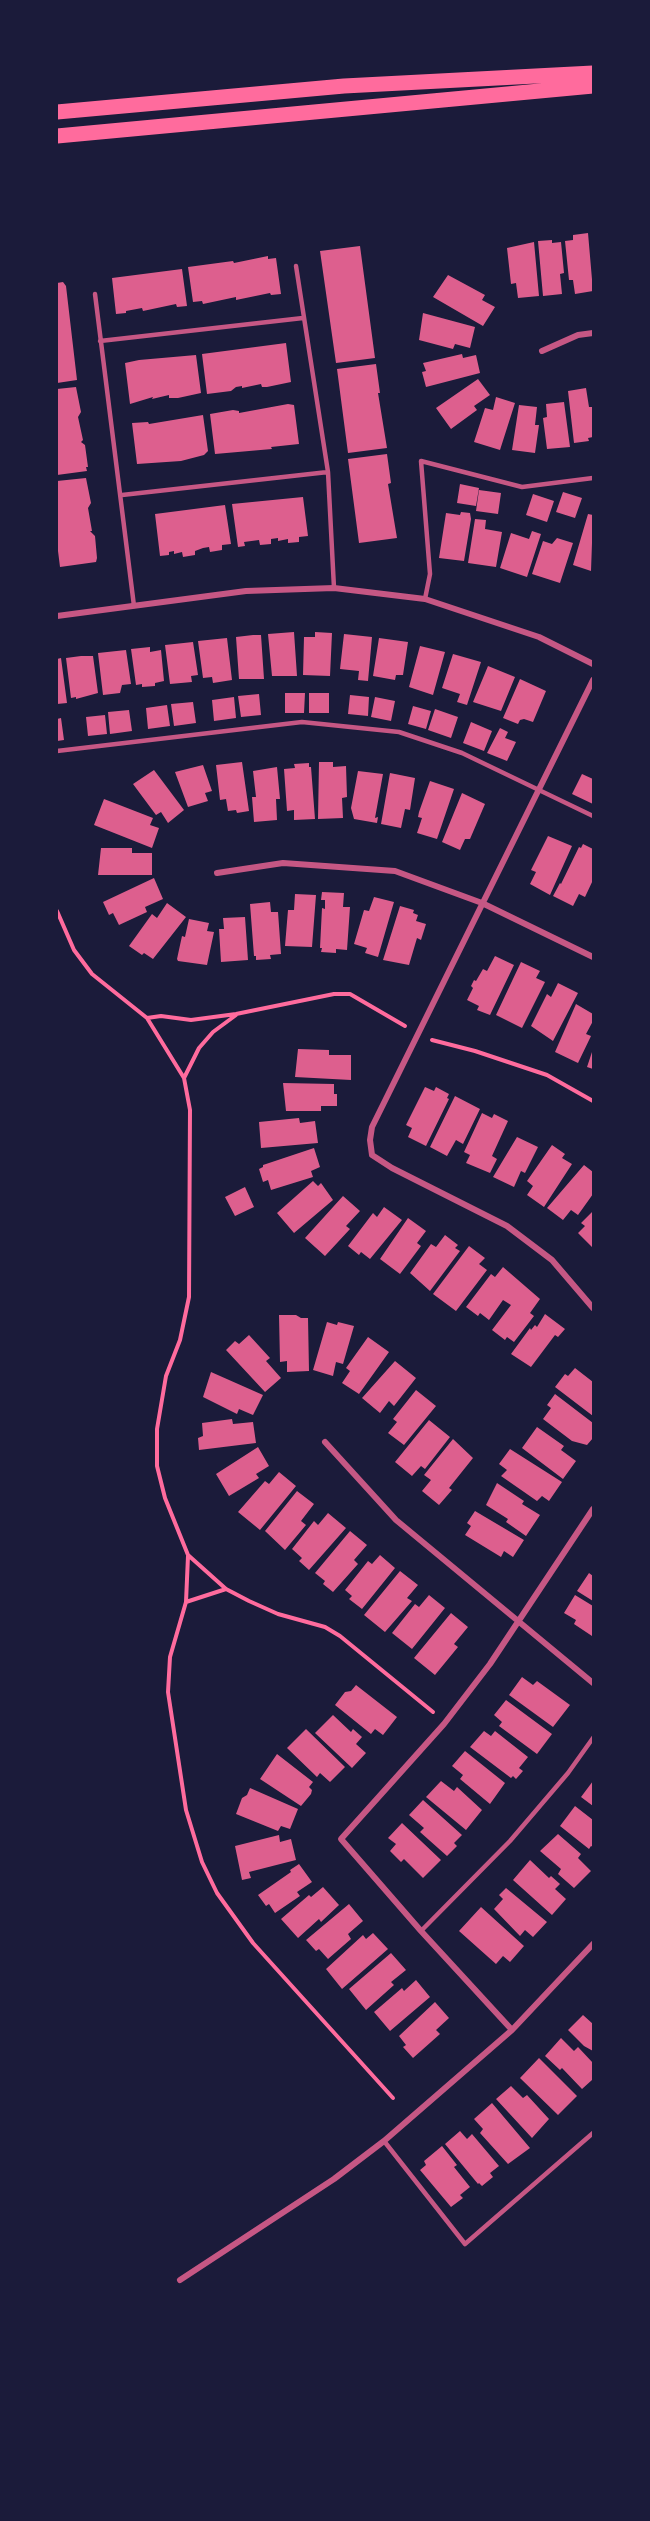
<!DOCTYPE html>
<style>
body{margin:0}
#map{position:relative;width:650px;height:2521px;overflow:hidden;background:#1b1b3a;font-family:Poppins,sans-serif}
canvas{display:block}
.frame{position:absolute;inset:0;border:58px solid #1b1b3a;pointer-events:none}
</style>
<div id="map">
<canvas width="650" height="2521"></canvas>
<div class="frame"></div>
</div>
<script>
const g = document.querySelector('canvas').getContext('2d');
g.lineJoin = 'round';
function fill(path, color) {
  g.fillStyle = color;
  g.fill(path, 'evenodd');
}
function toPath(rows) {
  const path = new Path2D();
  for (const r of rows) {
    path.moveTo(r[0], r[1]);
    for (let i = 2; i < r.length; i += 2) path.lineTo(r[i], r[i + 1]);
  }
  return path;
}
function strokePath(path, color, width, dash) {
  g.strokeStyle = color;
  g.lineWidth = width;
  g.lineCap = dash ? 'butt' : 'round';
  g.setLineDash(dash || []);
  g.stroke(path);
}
fill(toPath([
 [588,233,593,291,575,294,573,280,569,280,565,241,573,240,573,235],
 [552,240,552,243,561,242,564,273,560,274,562,294,543,296,538,241],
 [534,242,539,296,518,298,516,283,511,284,507,248],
 [360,246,375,358,336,363,320,251],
 [268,256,268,259,276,258,281,294,271,295,270,293,236,300,236,297,203,304,202,301,193,302,188,267,233,261,234,263],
 [182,269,187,306,177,307,176,304,143,311,142,308,126,311,126,313,116,314,112,278],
 [448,275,485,295,482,300,495,307,483,326,433,297],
 [63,282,66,286,77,380,57,383,57,283],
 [423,313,475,327,470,348,455,344,453,349,419,340],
 [286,343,291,382,267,387,262,387,261,384,242,388,242,386,236,387,231,391,207,394,202,354],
 [462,354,463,358,476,355,480,373,426,387,422,372,426,371,423,363],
 [196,355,201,393,178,398,169,398,169,395,152,399,153,397,130,404,125,363,139,360],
 [376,364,380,393,378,393,387,448,348,453,337,369],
 [478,379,490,395,474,406,477,410,451,429,436,408],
 [76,387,81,412,78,417,83,440,81,442,85,445,88,467,86,467,87,471,57,475,57,389],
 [586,388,589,407,593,407,593,437,588,438,589,441,574,443,568,391],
 [496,397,515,403,500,450,474,442,485,408,493,410],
 [564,402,570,447,547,449,543,418,547,417,546,404],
 [288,404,294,405,299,444,271,447,272,449,215,454,210,414,233,410,239,411,239,413],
 [519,405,537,407,535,425,539,425,535,453,512,450],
 [203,415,208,451,204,455,181,461,137,464,132,423,148,422,149,424],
 [387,454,391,483,388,484,397,538,359,543,348,459],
 [86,478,91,503,88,508,92,531,90,531,95,536,97,558,96,562,60,567,57,543,57,481],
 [460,484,479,488,476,506,457,503],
 [479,490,501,493,498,514,476,511],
 [563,492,582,498,575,518,556,512],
 [533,494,554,501,547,522,526,515],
 [303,497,308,536,299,537,299,542,288,543,288,539,278,541,278,538,271,539,271,544,260,545,259,540,244,542,245,546,238,547,232,504],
 [225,505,231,544,222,545,222,550,210,552,209,547,203,548,195,551,195,555,183,557,182,552,174,554,174,551,169,552,169,555,160,556,155,514],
 [461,512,470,513,471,519,464,561,439,558,446,513,460,515],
 [588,514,593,515,591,571,573,565],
 [475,519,486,520,485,529,502,532,496,567,468,563],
 [532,531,541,534,527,577,500,568,511,533,529,539],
 [557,538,573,543,560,583,532,574,543,541,552,544],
 [294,632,297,676,272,676,268,634],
 [315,632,332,633,330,676,303,675,304,637,315,637],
 [344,634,372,637,368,681,358,680,359,671,340,669],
 [253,635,261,635,264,679,239,679,236,637],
 [227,638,232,680,213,683,212,677,203,678,198,641],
 [379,638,408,642,403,675,396,675,395,680,373,676],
 [193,642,198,675,191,676,192,682,170,684,165,645],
 [420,646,445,652,433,695,409,687],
 [150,647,150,652,161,650,164,681,155,683,155,686,142,687,142,684,136,685,131,649],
 [126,650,131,684,122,685,120,693,103,695,98,653],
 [453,654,481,662,467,705,457,702,460,694,442,688],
 [81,656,93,656,98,693,76,699,76,697,71,698,66,658],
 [61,658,67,703,57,704,57,659],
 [488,666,515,677,501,711,473,702],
 [520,679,546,691,533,722,524,719,520,720,518,724,503,718],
 [285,693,305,693,304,713,285,713],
 [309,693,329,693,329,713,309,713],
 [259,694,261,715,241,717,238,696],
 [350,695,369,697,368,716,348,714],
 [234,697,236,718,214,721,212,700],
 [375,697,395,701,391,721,371,717],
 [193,702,196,723,174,726,171,704],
 [167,705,170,726,148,729,146,708],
 [413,706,431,711,426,729,408,724],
 [435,709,458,717,451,738,428,730],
 [129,710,132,731,110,734,108,712],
 [105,715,107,734,88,736,86,717],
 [61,718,64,740,57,741,57,719],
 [471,722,492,731,484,751,463,743],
 [500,728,508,732,505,738,516,742,507,761,487,753],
 [242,762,249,811,237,813,236,810,228,811,226,799,220,800,216,765],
 [319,762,333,762,333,767,346,766,347,797,342,798,343,818,318,819],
 [309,763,309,767,311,767,315,819,294,820,294,810,287,811,284,769,295,768,294,764],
 [203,765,212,791,205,793,208,801,188,807,175,772],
 [277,767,280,799,276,799,277,820,254,822,252,797,256,797,253,771],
 [154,770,184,810,168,823,161,812,156,815,133,784],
 [358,771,383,774,375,818,378,817,377,823,354,819,351,808],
 [390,773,415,778,410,810,405,809,401,828,381,824],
 [582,774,593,779,593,804,572,794],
 [430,781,454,789,437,839,417,833,422,818,418,817,419,812],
 [462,793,485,804,470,839,465,839,460,850,442,842],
 [104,799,153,818,150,825,159,828,152,848,94,825],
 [548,836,572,846,550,895,530,884,536,872,531,870],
 [583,844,593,849,593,880,585,897,579,894,573,906,553,896,560,883,561,884,579,847,581,848],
 [101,848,132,848,132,853,152,853,152,875,98,875],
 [154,878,163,899,145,907,147,912,119,925,113,913,109,915,103,902],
 [322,892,344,893,343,907,350,907,347,950,336,949,336,953,321,952,322,948,320,948,322,908,325,909,325,900,321,900],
 [295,894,316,895,312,947,285,946,288,910,294,910],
 [374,897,394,902,378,957,365,953,367,948,354,944,364,910,369,911],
 [270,902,271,912,278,912,281,954,270,955,271,959,256,960,256,956,254,956,250,904],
 [167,903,186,917,153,959,144,953,142,955,129,946,152,914,157,918],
 [400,906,414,910,413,913,418,915,416,921,426,924,421,940,417,938,409,965,383,960],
 [245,917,248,960,221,962,219,929,224,929,223,918],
 [189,919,209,923,207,931,214,932,207,965,178,961,177,959,182,936,185,937],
 [495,956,514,965,490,1015,477,1010,479,1006,467,1000,473,988,471,986,474,980,476,981,483,969,487,971],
 [521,962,540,971,536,978,545,982,522,1028,496,1015],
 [558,983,578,993,553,1041,531,1026,547,994,551,997],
 [576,1004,593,1014,593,1021,586,1034,591,1036,578,1063,555,1052],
 [298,1049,329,1050,329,1055,351,1055,351,1080,295,1077],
 [593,1049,593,1069,587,1067],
 [283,1083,334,1084,334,1094,337,1094,337,1106,321,1106,321,1111,286,1111],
 [425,1087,434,1091,436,1087,449,1094,447,1098,449,1099,426,1146,408,1137,412,1128,406,1125],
 [455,1096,480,1109,463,1144,456,1140,447,1156,430,1147],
 [482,1113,492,1118,494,1114,508,1121,492,1156,497,1159,490,1173,466,1163,470,1155,464,1152],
 [299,1118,300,1123,315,1121,318,1143,261,1148,259,1122],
 [517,1137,538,1147,525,1173,521,1171,514,1187,493,1177],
 [552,1145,565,1154,562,1158,572,1164,544,1207,527,1195,533,1186,527,1181],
 [314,1148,320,1167,311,1171,313,1177,271,1190,268,1180,263,1182,259,1169,263,1167,263,1165],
 [584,1165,593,1172,593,1194,578,1215,571,1210,563,1220,547,1208],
 [313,1181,318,1186,321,1183,333,1200,294,1233,277,1213],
 [245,1187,254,1207,235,1216,225,1197],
 [343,1196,360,1211,346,1226,350,1229,325,1256,305,1238],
 [384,1207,402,1220,370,1259,361,1252,359,1255,348,1246,373,1213,377,1217],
 [593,1211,593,1248,578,1233,585,1226,581,1223],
 [408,1218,426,1231,417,1243,421,1246,400,1274,380,1259],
 [445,1235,458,1245,455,1248,460,1251,430,1291,410,1273,431,1244,436,1247],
 [469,1246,485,1258,479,1264,487,1270,456,1311,433,1294],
 [503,1267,540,1299,530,1313,534,1316,514,1342,507,1337,505,1340,492,1330,511,1305,503,1300,489,1320,480,1313,478,1316,466,1307,491,1274,495,1277],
 [545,1314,565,1329,558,1337,555,1335,531,1367,511,1354,530,1328,531,1330,535,1325,537,1327],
 [279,1315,296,1315,301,1318,308,1318,309,1371,287,1372,287,1361,280,1362],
 [327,1322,337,1325,338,1322,354,1326,343,1364,336,1362,333,1376,313,1370],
 [249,1335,270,1358,266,1361,281,1378,265,1392,226,1350,235,1341,239,1344],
 [368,1337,389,1352,359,1394,342,1383,350,1371,346,1368],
 [395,1361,416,1378,394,1406,389,1401,380,1413,362,1398],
 [575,1368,593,1382,593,1416,555,1387,565,1374,568,1376],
 [211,1372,263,1395,253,1415,239,1409,237,1414,203,1397],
 [416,1390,436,1406,404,1445,388,1433,397,1422,393,1419],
 [555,1394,593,1423,593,1438,587,1445,572,1441,543,1419,551,1408,547,1405],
 [232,1419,233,1424,253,1422,256,1443,199,1450,198,1438,203,1436,202,1423],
 [429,1420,450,1437,425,1469,421,1466,412,1476,395,1462],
 [537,1427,564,1446,561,1450,576,1461,563,1479,522,1448],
 [453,1439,473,1458,449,1488,452,1490,439,1505,422,1491,431,1480,424,1475],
 [258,1447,269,1466,256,1474,259,1478,229,1496,216,1474],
 [510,1449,562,1482,549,1501,542,1496,537,1501,501,1476,507,1470,499,1464],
 [279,1472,296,1486,260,1530,238,1512,265,1481,269,1484],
 [497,1483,524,1501,522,1504,540,1515,526,1536,506,1522,508,1519,486,1505],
 [297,1491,314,1504,301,1521,306,1525,285,1550,265,1531],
 [475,1511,524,1540,513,1557,504,1551,501,1557,465,1535,471,1526,467,1523],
 [328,1513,346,1528,309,1570,299,1561,302,1558,292,1549,314,1521,318,1525],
 [350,1531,367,1545,354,1560,358,1564,333,1592,323,1584,325,1581,315,1573],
 [380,1555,395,1568,362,1609,349,1599,352,1596,345,1590,368,1561,372,1564],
 [400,1571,418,1585,407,1598,412,1601,385,1632,364,1615],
 [589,1573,593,1576,593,1601,577,1591],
 [429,1595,445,1608,412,1649,392,1633,415,1604,419,1607],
 [575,1595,593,1606,592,1636,574,1624,576,1620,564,1613],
 [451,1613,468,1627,454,1644,458,1647,435,1675,414,1658],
 [522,1677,533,1685,537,1681,570,1705,553,1727,509,1695],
 [356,1685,397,1717,383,1735,375,1729,371,1734,335,1705,345,1692,351,1691],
 [506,1700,552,1734,537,1754,499,1726,502,1722,494,1715],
 [333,1715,351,1732,353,1729,362,1737,356,1744,366,1753,352,1768,315,1733],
 [306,1729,345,1767,330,1782,320,1773,317,1777,287,1748],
 [484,1731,491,1736,495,1731,528,1757,519,1768,523,1771,516,1779,513,1776,511,1778,470,1747],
 [465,1751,505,1783,490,1804,460,1779,463,1775,452,1766],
 [277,1754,313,1782,309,1787,312,1790,311,1794,301,1806,260,1779],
 [441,1781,454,1791,457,1787,482,1810,466,1830,426,1797],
 [593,1781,593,1806,581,1797],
 [250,1788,298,1809,290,1829,281,1826,278,1831,236,1814,242,1798,247,1795],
 [423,1800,462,1835,454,1843,457,1846,447,1856,420,1832,424,1828,409,1815],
 [575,1806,593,1820,593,1847,591,1846,589,1849,560,1826],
 [402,1823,441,1860,423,1878,404,1859,401,1862,390,1851,396,1844,388,1838],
 [558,1834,581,1854,578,1858,591,1871,574,1888,558,1874,561,1869,540,1851],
 [279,1835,280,1842,291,1839,296,1860,249,1872,251,1878,242,1880,235,1846],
 [530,1860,549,1878,551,1876,560,1884,555,1889,566,1899,552,1915,513,1880],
 [299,1864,312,1882,297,1892,300,1896,275,1913,269,1904,266,1906,258,1895,291,1872,290,1870],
 [323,1887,339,1905,321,1922,319,1919,298,1938,281,1919,309,1895,311,1897],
 [506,1888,547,1922,533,1937,525,1930,520,1936,494,1909,503,1899,499,1895],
 [349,1904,363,1921,348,1934,351,1939,328,1959,319,1949,316,1951,306,1940],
 [481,1907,524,1946,510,1962,503,1956,496,1964,459,1931],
 [373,1933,388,1949,342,1989,326,1969,363,1935,366,1939],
 [391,1953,406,1970,391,1982,394,1985,366,2010,349,1989],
 [416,1980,430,1997,390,2031,374,2012,402,1988,404,1991],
 [435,2002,449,2018,436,2030,440,2034,413,2058,403,2047,406,2045,399,2036],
 [583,2015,593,2024,593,2051,584,2046,568,2030],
 [561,2038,574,2051,578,2047,593,2063,592,2080,582,2089,562,2068,560,2070,545,2056],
 [539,2058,577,2096,558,2115,520,2078],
 [511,2086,523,2098,527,2095,549,2119,532,2138,496,2099],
 [492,2103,530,2148,508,2164,480,2133,483,2129,474,2119],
 [460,2131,467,2139,472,2134,499,2166,490,2173,493,2177,482,2186,479,2183,478,2184,445,2144],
 [442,2146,457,2165,454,2167,470,2187,460,2195,463,2198,451,2207,420,2170,426,2165,424,2161]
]), '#dd5f8e');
strokePath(toPath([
 [57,911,74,950,92,974,147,1018,184,1078,190,1110,189,1297,180,1340,166,1376,157,1429,157,1466,165,1498,188,1555,226,1589,249,1601,278,1614,325,1627,340,1636,433,1712],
 [147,1018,161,1016,191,1020,236,1014,334,994,350,994,405,1026],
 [432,1040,475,1051,547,1075,593,1101],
 [184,1078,199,1048,213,1032,236,1015],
 [188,1556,186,1602,170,1657,168,1692,186,1810,202,1862,217,1893,253,1943,393,2098],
 [186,1602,226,1589]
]), '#ff6b9d', 4);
strokePath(toPath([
 [296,266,328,472,334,588],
 [95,294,134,606],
 [100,341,303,318],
 [122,495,328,472],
 [425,599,430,574,421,461,522,487,593,478],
 [57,751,302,722,399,732,462,753,593,816],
 [421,1931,510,1841,568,1773,593,1738],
 [384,2141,465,2244,593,2133]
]), '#c65784', 4.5);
strokePath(toPath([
 [542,351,578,335,593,333],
 [57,616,246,591,334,588,425,599,539,637,593,664],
 [593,680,372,1127,370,1140,372,1155,392,1168,507,1226,552,1260,593,1308],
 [217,873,283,863,395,871,482,903,593,957],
 [325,1442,396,1520,593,1683],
 [512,2030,421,1931,341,1839,444,1724,490,1664,593,1509],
 [180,2280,334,2179,384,2141,512,2030,593,1944]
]), '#c65784', 6);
strokePath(toPath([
 [57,112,344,86,593,73],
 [57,136,593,86]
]), '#ff6b9d', 15);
</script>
